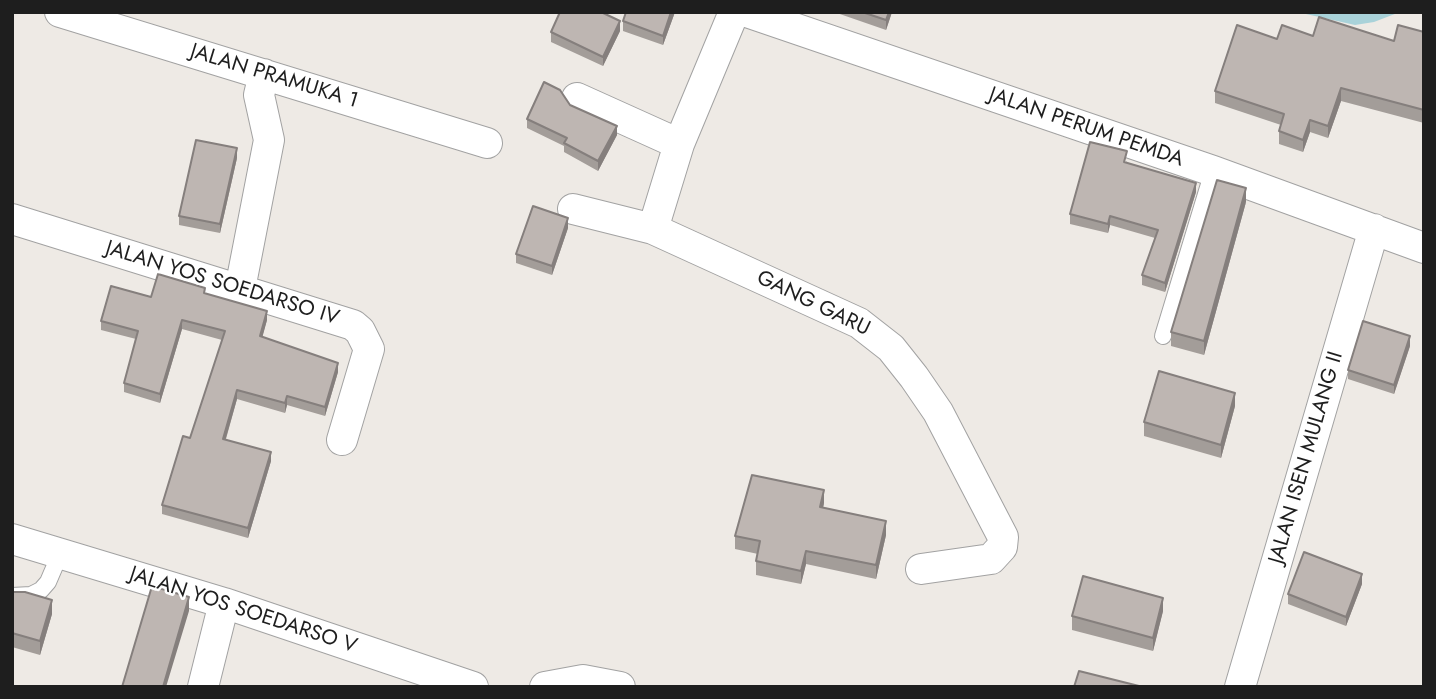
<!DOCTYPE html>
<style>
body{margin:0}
#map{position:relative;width:1436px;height:699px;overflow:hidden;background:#eeeae5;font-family:Jost,sans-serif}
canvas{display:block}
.frame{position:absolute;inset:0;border:14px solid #1e1e1e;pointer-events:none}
</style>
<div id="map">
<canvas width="1436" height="699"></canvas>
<div class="frame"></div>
</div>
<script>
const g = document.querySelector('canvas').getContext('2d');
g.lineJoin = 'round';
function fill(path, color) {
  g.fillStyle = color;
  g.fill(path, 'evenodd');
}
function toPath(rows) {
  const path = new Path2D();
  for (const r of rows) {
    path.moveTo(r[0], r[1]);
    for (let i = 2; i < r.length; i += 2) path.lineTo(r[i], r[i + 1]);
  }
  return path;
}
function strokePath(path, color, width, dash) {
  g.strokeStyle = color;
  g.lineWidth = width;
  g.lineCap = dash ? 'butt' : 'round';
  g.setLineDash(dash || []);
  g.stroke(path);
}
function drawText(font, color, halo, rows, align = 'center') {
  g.font = font + ' Jost,sans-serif';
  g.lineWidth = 5;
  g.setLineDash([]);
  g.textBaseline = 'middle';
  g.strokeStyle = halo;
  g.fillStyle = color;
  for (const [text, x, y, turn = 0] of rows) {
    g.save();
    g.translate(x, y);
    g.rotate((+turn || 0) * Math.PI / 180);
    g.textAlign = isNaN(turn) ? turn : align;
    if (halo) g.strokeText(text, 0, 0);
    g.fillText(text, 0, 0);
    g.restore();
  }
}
fill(toPath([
 [1297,12,1400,12,1374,22,1355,25]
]), '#a9d2d9');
const service = toPath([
 [1163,336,1213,171],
 [12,596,31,595,41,590,48,582,60,554]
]);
const minor = toPath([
 [60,12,487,143],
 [734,12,679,144,653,229,859,323,891,348,914,377,938,412,1003,537,1002,547,991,559,921,569],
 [747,12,1213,171,1424,248],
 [577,98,679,144],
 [573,209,653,229],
 [12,219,353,325,360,331,369,349,342,440],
 [240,289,269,140,259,95,264,74],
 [12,539,224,603,473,687],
 [203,687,224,603],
 [545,687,583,680,620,687],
 [1240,687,1374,229]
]);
strokePath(service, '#a2a2a2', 18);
strokePath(minor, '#a2a2a2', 32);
strokePath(service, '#fff', 16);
strokePath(minor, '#fff', 30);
fill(toPath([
 [626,12,675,12,663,45,623,31,623,21],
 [834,12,892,12,886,30],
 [620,31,603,66,551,42,551,32],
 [1424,32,1424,123,1341,101,1328,138,1310,132,1303,152,1279,144,1279,131,1281,125,1215,103,1215,91,1277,39,1313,36,1394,41],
 [570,105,617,135,598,171,564,152,564,146,527,128,527,119],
 [237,158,220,233,179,225,179,216],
 [1127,161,1126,163,1196,192,1165,292,1142,285,1142,275,1155,238,1110,225,1108,233,1070,224,1070,214],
 [1246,202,1204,355,1171,346,1171,332],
 [568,228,552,275,516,263,516,254],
 [205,293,267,320,262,337,338,372,325,416,287,405,285,413,237,399,226,439,271,461,248,538,162,514,162,505,190,438,222,340,182,329,160,403,124,392,124,383,136,339,101,330,101,321],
 [1410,346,1394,394,1348,379,1348,370],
 [1235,406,1221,458,1144,436,1144,422],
 [824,503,823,508,886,535,876,579,806,564,801,584,756,575,756,561,758,554,735,549,735,536],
 [1362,584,1346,626,1288,604,1288,594],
 [12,592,52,614,40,655,12,647],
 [1163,611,1153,651,1072,630,1072,616]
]), '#a39d99');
fill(toPath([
 [671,12,675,12,663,45,663,36],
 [889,12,892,12,886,30,886,20],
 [620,21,620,31,603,66,603,57],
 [1341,88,1341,101,1328,138,1328,126],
 [1310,120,1310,132,1303,152,1303,140],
 [617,126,617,135,598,171,598,161],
 [237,148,237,158,220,233,220,224],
 [1196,183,1196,192,1165,292,1165,283],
 [1246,188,1246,202,1204,355,1204,341],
 [1110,216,1110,225,1108,233,1108,224],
 [568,218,568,228,552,275,552,266],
 [267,311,267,320,260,346,260,336],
 [182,320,182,329,160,403,160,394],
 [1410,336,1410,346,1394,394,1394,385],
 [338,363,338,372,325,416,325,407],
 [237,390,237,399,223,448,223,439],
 [1235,393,1235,406,1221,458,1221,445],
 [287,396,287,405,285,413,285,403],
 [271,452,271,461,248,538,248,528],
 [824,490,824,503,820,521,820,507],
 [886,521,886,535,876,579,876,565],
 [806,551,806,564,801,584,801,571],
 [1362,574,1362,584,1346,626,1346,617],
 [189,597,189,611,166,687,163,687],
 [1163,598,1163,611,1153,651,1153,638],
 [52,600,52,614,40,655,40,641]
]), '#857f7d');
const building = toPath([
 [560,12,601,12,620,21,603,57,551,32,560,12],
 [626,12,671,12,663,36,623,21,626,12],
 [862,12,889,12,886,20,862,12],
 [1319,17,1394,41,1398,25,1424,32,1424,110,1341,88,1328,126,1310,120,1303,140,1279,131,1284,114,1215,91,1237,25,1277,39,1282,25,1313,36,1319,17],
 [544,82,560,90,570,105,617,126,598,161,564,143,567,138,527,119,544,82],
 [196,140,237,148,220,224,179,216,196,140],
 [1090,142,1127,151,1124,162,1196,183,1165,283,1142,275,1158,230,1110,216,1108,224,1070,214,1090,142],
 [1217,180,1246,188,1204,341,1171,332,1217,180],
 [533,206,568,218,552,266,516,254,533,206],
 [158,274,205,288,204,293,267,311,260,336,338,363,325,407,287,396,285,403,237,390,223,439,271,452,248,528,162,505,183,436,190,438,225,331,182,320,160,394,124,383,138,331,101,321,111,286,151,297,158,274],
 [1363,321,1410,336,1394,385,1348,370,1363,321],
 [1159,371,1235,393,1221,445,1144,422,1159,371],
 [752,475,824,490,820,507,886,521,876,565,806,551,801,571,756,561,760,541,735,536,752,475],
 [1304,552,1362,574,1346,617,1288,594,1304,552],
 [1083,576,1163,598,1153,638,1072,616,1083,576],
 [152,586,189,597,163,687,122,687,152,586],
 [12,592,25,592,52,600,40,641,12,633,12,592],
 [1079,671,1143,687,1074,687,1079,671]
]);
fill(building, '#beb6b2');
strokePath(building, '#857f7d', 2);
drawText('21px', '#1e1e1e', '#fff', [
 ["JALAN PRAMUKA 1",274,77,17],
 ["JALAN PERUM PEMDA",1086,128,19],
 ["JALAN YOS SOEDARSO IV",222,284,17],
 ["GANG GARU",813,304,26],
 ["JALAN ISEN MULANG II",1307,458,-74],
 ["JALAN YOS SOEDARSO V",243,611,18]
]);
</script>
